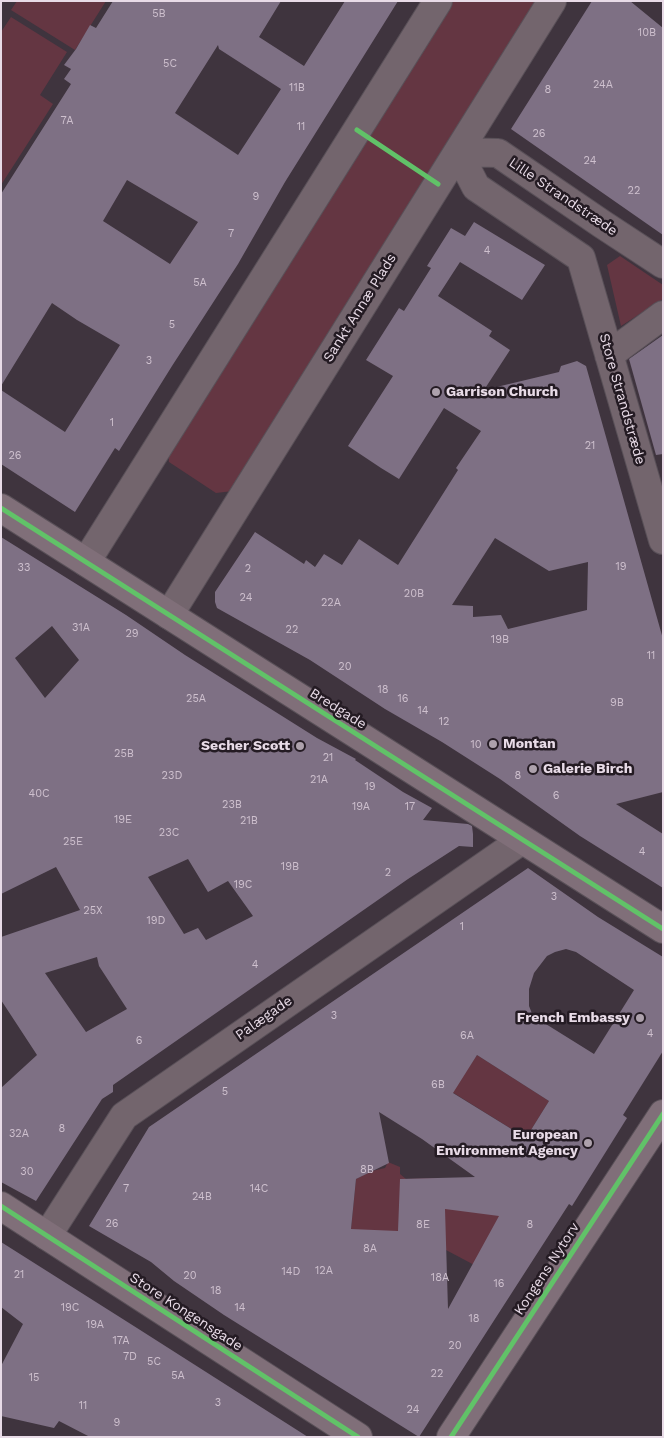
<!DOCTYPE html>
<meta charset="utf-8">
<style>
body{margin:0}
#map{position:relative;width:664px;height:1438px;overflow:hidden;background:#3f343e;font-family:"Work Sans",sans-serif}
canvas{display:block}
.frame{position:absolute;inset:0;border:2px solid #e8dbe7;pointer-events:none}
</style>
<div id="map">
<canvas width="664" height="1438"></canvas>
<div class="frame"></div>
</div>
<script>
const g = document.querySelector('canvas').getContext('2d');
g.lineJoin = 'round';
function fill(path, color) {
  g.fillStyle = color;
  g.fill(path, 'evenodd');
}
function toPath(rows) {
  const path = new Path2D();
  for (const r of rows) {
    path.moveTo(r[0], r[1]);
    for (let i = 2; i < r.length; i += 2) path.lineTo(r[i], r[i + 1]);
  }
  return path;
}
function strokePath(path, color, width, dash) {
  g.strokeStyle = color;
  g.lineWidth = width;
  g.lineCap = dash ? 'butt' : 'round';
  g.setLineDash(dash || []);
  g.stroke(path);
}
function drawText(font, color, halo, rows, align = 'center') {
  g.font = font + ' "Work Sans",sans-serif';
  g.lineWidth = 5;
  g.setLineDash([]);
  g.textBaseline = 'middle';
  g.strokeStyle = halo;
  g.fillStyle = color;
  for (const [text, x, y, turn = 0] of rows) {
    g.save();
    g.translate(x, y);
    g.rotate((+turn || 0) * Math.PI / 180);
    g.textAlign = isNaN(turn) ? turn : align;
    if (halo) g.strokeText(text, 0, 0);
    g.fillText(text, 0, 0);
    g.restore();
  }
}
fill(toPath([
 [17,1,106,1,75,50,11,10],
 [450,1,537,1,233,491,216,493,169,462,168,452],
 [11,17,67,52,40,95,53,104,1,185,1,32],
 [620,256,663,285,663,299,621,326,607,265],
 [477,1055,549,1101,526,1138,452,1092],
 [388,1162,400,1167,400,1174,406,1179,437,1178,457,1184,513,1194,480,1268,446,1250,351,1229,356,1179,372,1171,385,1168]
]), '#643642');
fill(toPath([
 [113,1,281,1,259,37,304,66,345,1,398,1,285,182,238,264,172,366,119,451,115,448,75,512,1,464,1,390,65,432,120,345,77,320,52,303,1,386,1,194,71,84,64,79,71,69,64,65,76,49,90,25,96,28],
 [218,45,219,49,281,89,238,155,175,113],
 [127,180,198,222,170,264,103,221],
 [592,1,630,1,663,28,663,235,511,129],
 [474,222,545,265,522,300,460,262,438,296,492,331,489,336,510,350,484,390,559,372,561,366,577,361,586,366,663,639,663,792,616,804,663,834,663,888,580,836,500,779,442,742,385,709,310,660,217,608,215,602,215,592,255,532,304,564,306,560,315,567,324,554,342,565,359,539,398,565,458,470,456,468,481,431,444,408,399,479,381,468,348,446,393,376,366,360,399,308,404,311,431,268,427,266,451,228,465,236],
 [495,538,549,571,588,562,587,610,508,629,501,615,473,617,473,606,452,605],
 [663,335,663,454,656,455,629,359],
 [1,537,126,615,185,655,317,738,356,759,355,760,403,792,432,808,423,820,468,824,472,826,473,834,473,847,459,846,408,879,113,1085,113,1092,102,1099,36,1201,1,1182,1,1088,37,1055,1,1000,1,937,80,910,56,867,1,894],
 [52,626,79,660,45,698,15,658],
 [188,859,208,892,228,881,253,916,206,940,198,928,184,934,148,877],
 [97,957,99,966,127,1009,86,1032,45,973],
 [528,868,598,917,663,957,663,1051,623,1115,627,1118,572,1206,569,1204,419,1437,224,1315,174,1281,151,1262,89,1226,149,1127],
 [566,949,576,952,634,990,594,1054,533,1016,529,1006,529,989,534,973,547,956,555,952],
 [477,1055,549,1101,526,1138,453,1093],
 [379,1112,422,1139,475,1177,400,1179,398,1231,351,1229,356,1179,389,1163],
 [445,1209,499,1216,448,1309],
 [1,1242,137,1328,308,1437,90,1437,59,1421,54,1428,1,1416,1,1366,23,1324,1,1307]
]), '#7e7084');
const minor = toPath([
 [663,264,602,224,498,153,458,152,476,187,581,258,663,540],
 [609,355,663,315],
 [86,562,438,1],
 [169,615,552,1],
 [47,1236,124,1116,522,840]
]);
const major = toPath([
 [1,508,663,929],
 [1,1206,358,1437],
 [451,1437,663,1114]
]);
strokePath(minor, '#595058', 30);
strokePath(major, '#595058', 30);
strokePath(minor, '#73656d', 28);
strokePath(major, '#806f79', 28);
strokePath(toPath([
 [357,130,438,184],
 [1,508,663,929],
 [1,1206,358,1437],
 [451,1437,663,1114]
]), '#61c268', 5);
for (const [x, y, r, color] of [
 [436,392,5,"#ada1ac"],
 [493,744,5,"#ada1ac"],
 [300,746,5,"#ada1ac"],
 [533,769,5,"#ada1ac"],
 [640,1018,5,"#ada1ac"],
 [588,1143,5,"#ada1ac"]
]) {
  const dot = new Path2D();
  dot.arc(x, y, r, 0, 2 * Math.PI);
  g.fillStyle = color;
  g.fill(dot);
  strokePath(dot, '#241b23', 2);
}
drawText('11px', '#cec0ce', null, [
 ["5B",159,14],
 ["10B",647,33],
 ["5C",170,64],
 ["24A",603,85],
 ["11B",297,88],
 ["8",548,90],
 ["7A",67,121],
 ["11",301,127],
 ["26",539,134],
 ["24",590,161],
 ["22",634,191],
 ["9",256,197],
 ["7",231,234],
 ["4",487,251],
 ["5A",200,283],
 ["5",172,325],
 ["3",149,361],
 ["1",112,423],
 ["21",590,446],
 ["26",15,456],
 ["19",621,567],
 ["33",24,568],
 ["2",248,569],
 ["20B",414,594],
 ["24",246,598],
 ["22A",331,603],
 ["31A",81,628],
 ["22",292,630],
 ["29",132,634],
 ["19B",500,640],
 ["11",651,656],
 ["20",345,667],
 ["18",383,690],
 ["25A",196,699],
 ["16",403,699],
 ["9B",617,703],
 ["14",423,711],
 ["12",444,722],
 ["10",476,745],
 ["25B",124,754],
 ["21",328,758],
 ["23D",172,776],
 ["8",518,776],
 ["21A",319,780],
 ["19",370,787],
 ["40C",39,794],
 ["6",556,796],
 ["23B",232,805],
 ["19A",361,807],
 ["17",410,807],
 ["19E",123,820],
 ["21B",249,821],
 ["23C",169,833],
 ["25E",73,842],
 ["4",642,852],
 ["19B",290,867],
 ["2",388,873],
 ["19C",243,885],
 ["3",554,897],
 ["25X",93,911],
 ["19D",156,921],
 ["1",462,927],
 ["4",255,965],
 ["3",334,1016],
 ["4",650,1034],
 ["6A",467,1036],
 ["6",139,1041],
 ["6B",438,1085],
 ["5",225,1092],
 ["8",62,1129],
 ["32A",19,1134],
 ["8B",367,1170],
 ["30",27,1172],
 ["7",126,1189],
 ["14C",259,1189],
 ["24B",202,1197],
 ["26",112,1224],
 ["8E",423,1225],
 ["8",530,1225],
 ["8A",370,1249],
 ["12A",324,1271],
 ["14D",291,1272],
 ["21",19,1275],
 ["20",190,1276],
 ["18A",440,1278],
 ["16",499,1284],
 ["18",216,1291],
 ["19C",70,1308],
 ["14",240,1308],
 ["18",474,1319],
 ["19A",95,1325],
 ["17A",121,1341],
 ["20",455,1346],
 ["7D",130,1357],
 ["5C",154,1362],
 ["22",437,1374],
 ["5A",178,1376],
 ["15",34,1378],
 ["3",218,1403],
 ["11",83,1406],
 ["24",413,1410],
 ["9",117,1423]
]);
drawText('14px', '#e8dbe7', '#241b23', [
 ["Lille Strandstræde",563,197,34],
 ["Sankt Annæ Plads",360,308,-58],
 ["Store Strandstræde",622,399,74],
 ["Bredgade",338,709,32],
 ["Palægade",264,1018,-35],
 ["Kongens Nytorv",547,1269,-57],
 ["Store Kongensgade",186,1312,33]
]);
drawText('bold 14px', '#e8dbe7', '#241b23', [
 ["Garrison Church",446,392],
 ["Montan",503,744],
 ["Secher Scott",290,746,"right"],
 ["Galerie Birch",543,769],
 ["French Embassy",630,1018,"right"],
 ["European",578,1135,"right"],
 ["Environment Agency",578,1151,"right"]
], 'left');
</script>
